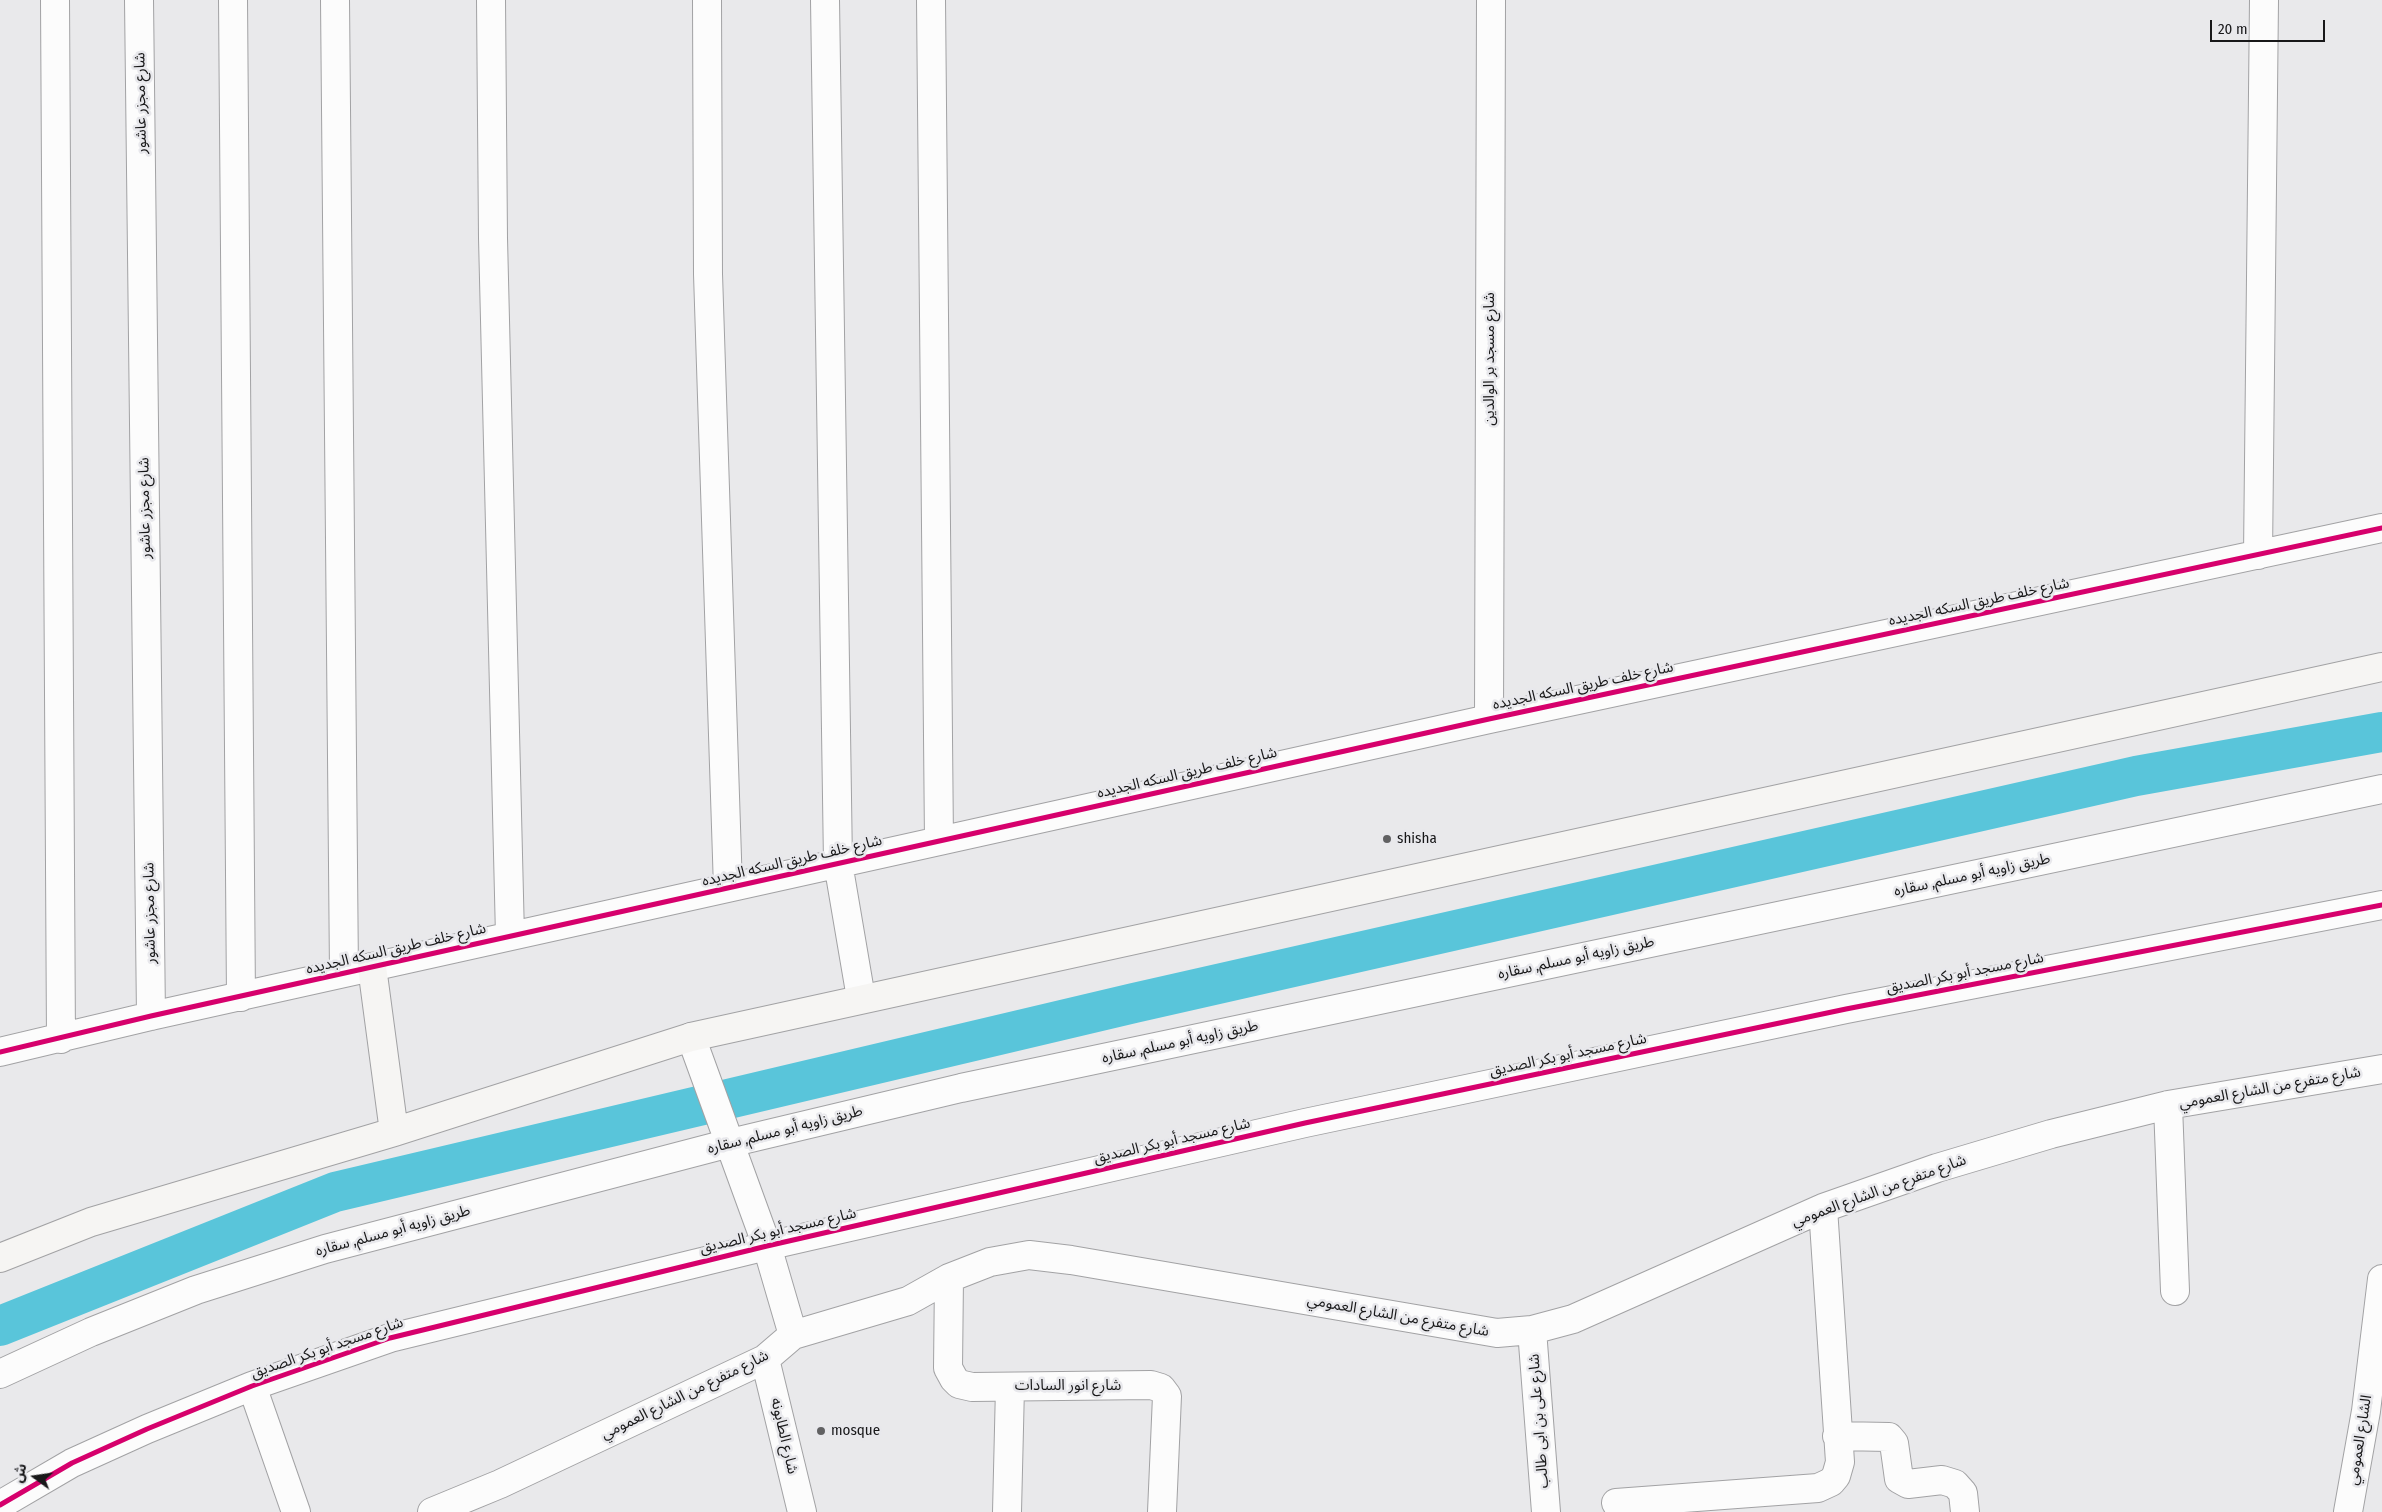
<!DOCTYPE html>
<meta charset="utf-8">
<style>
body{margin:0}
#map{position:relative;width:2382px;height:1512px;overflow:hidden;background:#e9e9eb;font-family:"Fira Sans Condensed","Noto Sans Arabic",sans-serif}
canvas{display:block}
.north{position:absolute;left:10px;top:1452px;width:50px;height:50px;-webkit-text-stroke:4px #e8e8ec;paint-order:stroke;rotate:284deg;font-size:14px;font-weight:700;line-height:20px;text-align:center;color:#181819}
.north::after{content:'';display:block;margin:auto;width:18px;height:22px;background:#181819;clip-path:polygon(50% 0,100% 100%,50% 72%,0 100%)}
.scale{position:absolute;left:2210px;top:20px;width:115px;height:22px;box-sizing:border-box;border:2px solid #181819;border-top:0;padding-left:6px;font-size:15px;line-height:18px;white-space:nowrap;color:#181819;-webkit-text-stroke:4px #e8e8ec;paint-order:stroke}
</style>
<div id="map">
<canvas width="2382" height="1512"></canvas>
<div class="north">ش</div>
<div class="scale">20 m</div>
</div>
<script>
const g = document.querySelector('canvas').getContext('2d');
g.lineJoin = 'round';
function toPath(rows) {
  const path = new Path2D();
  for (const r of rows) {
    path.moveTo(r[0], r[1]);
    for (let i = 2; i < r.length; i += 2) path.lineTo(r[i], r[i + 1]);
  }
  return path;
}
function strokePath(path, color, width, dash) {
  g.strokeStyle = color;
  g.lineWidth = width;
  g.lineCap = dash ? 'butt' : 'round';
  g.setLineDash(dash || []);
  g.stroke(path);
}
function drawText(font, color, halo, rows, align = 'center') {
  g.font = font + ' "Fira Sans Condensed","Noto Sans Arabic",sans-serif';
  g.lineWidth = 5;
  g.setLineDash([]);
  g.textBaseline = 'middle';
  g.strokeStyle = halo;
  g.fillStyle = color;
  for (const [text, x, y, turn = 0] of rows) {
    g.save();
    g.translate(x, y);
    g.rotate((+turn || 0) * Math.PI / 180);
    g.textAlign = isNaN(turn) ? turn : align;
    if (halo) g.strokeText(text, 0, 0);
    g.fillText(text, 0, 0);
    g.restore();
  }
}
strokePath(toPath([
 [0,1326,335,1192,1134,1003,2136,776,2382,732]
]), '#59c5da', 40);
const minor = toPath([
 [55,0,61,1039],
 [139,0,151,1016],
 [233,0,241,997],
 [335,0,344,973],
 [491,0,493,238,510,936],
 [707,0,708,274,728,888],
 [825,0,838,863,861,998],
 [931,0,939,841],
 [2258,555,2264,0],
 [1489,719,1491,0],
 [691,1037,767,1246,793,1335],
 [0,1052,151,1016,1489,719,2382,528],
 [2168,1105,2175,1291],
 [949,1278,948,1368,954,1379,959,1384,972,1387,1151,1385,1161,1388,1167,1396,1162,1512],
 [1532,1330,1546,1512],
 [765,1359,802,1512],
 [252,1386,296,1512],
 [1837,1436,1889,1437,1894,1443,1899,1479,1908,1484,1942,1480,1955,1484,1963,1493,1965,1512],
 [1616,1503,1818,1488,1831,1482,1836,1476,1840,1462,1823,1208],
 [0,1505,72,1463,147,1429,252,1386,390,1338,767,1246,1305,1123,1846,1009,2382,905],
 [432,1512,500,1484,765,1359,793,1335,908,1301,949,1278,990,1262,1029,1255,1071,1260,1497,1333,1532,1330,1573,1319,1823,1208,1937,1168,2051,1134,2168,1105,2382,1069],
 [1007,1512,1010,1387],
 [2348,1512,2366,1411,2382,1279]
]);
const tertiary = toPath([
 [0,1374,91,1332,196,1290,325,1249,730,1143,961,1088,2382,789]
]);
const secondary = toPath([
 [372,967,394,1132],
 [0,1258,91,1222,394,1132,691,1037,2382,667]
]);
strokePath(minor, '#a2a2a4', 30);
strokePath(tertiary, '#a2a2a4', 30);
strokePath(secondary, '#a2a2a4', 30);
strokePath(minor, '#fcfcfc', 28);
strokePath(tertiary, '#fcfcfc', 28);
strokePath(secondary, '#f6f5f3', 28);
strokePath(toPath([
 [0,1052,151,1016,1489,719,2382,528],
 [0,1505,72,1463,147,1429,252,1386,390,1338,767,1246,1305,1123,1846,1009,2382,905]
]), '#d6006c', 5);
for (const [x, y, r, color] of [
 [1387,839,5,"#616162"],
 [821,1431,5,"#616162"]
]) {
  const dot = new Path2D();
  dot.arc(x, y, r, 0, 2 * Math.PI);
  g.fillStyle = color;
  g.fill(dot);
  strokePath(dot, '#e8e8ec', 2);
}
drawText('15px', '#181819', '#e8e8ec', [
 ["شارع مجزر عاشور",141,103,-91],
 ["شارع مسجد بر الوالدين",1490,359,-90],
 ["شارع مجزر عاشور",145,508,-91],
 ["شارع خلف طريق السكه الجديده",1979,602,-12],
 ["شارع خلف طريق السكه الجديده",1583,686,-12],
 ["شارع خلف طريق السكه الجديده",1187,773,-13],
 ["شارع خلف طريق السكه الجديده",792,861,-13],
 ["طريق زاويه أبو مسلم, سقاره",1972,875,-12],
 ["شارع مجزر عاشور",150,913,-91],
 ["شارع خلف طريق السكه الجديده",396,949,-13],
 ["طريق زاويه أبو مسلم, سقاره",1576,958,-12],
 ["شارع مسجد أبو بكر الصديق",1965,973,-11],
 ["طريق زاويه أبو مسلم, سقاره",1180,1042,-12],
 ["شارع مسجد أبو بكر الصديق",1568,1055,-12],
 ["شارع متفرع من الشارع العمومي",2270,1088,-10],
 ["طريق زاويه أبو مسلم, سقاره",785,1130,-14],
 ["شارع مسجد أبو بكر الصديق",1172,1141,-13],
 ["شارع متفرع من الشارع العمومي",1879,1191,-20],
 ["طريق زاويه أبو مسلم, سقاره",393,1231,-15],
 ["شارع مسجد أبو بكر الصديق",778,1231,-13],
 ["شارع متفرع من الشارع العمومي",1398,1316,10],
 ["شارع مسجد أبو بكر الصديق",327,1348,-19],
 ["شارع انور السادات",1068,1386],
 ["شارع متفرع من الشارع العمومي",685,1395,-26],
 ["شارع على بن ابى طالب",1539,1421,-94],
 ["شارع الطابونه",784,1436,77],
 ["الشارع العمومي",2360,1440,-81]
]);
drawText('15px', '#181819', '#e8e8ec', [
 ["shisha",1397,839],
 ["mosque",831,1431]
], 'left');
</script>
